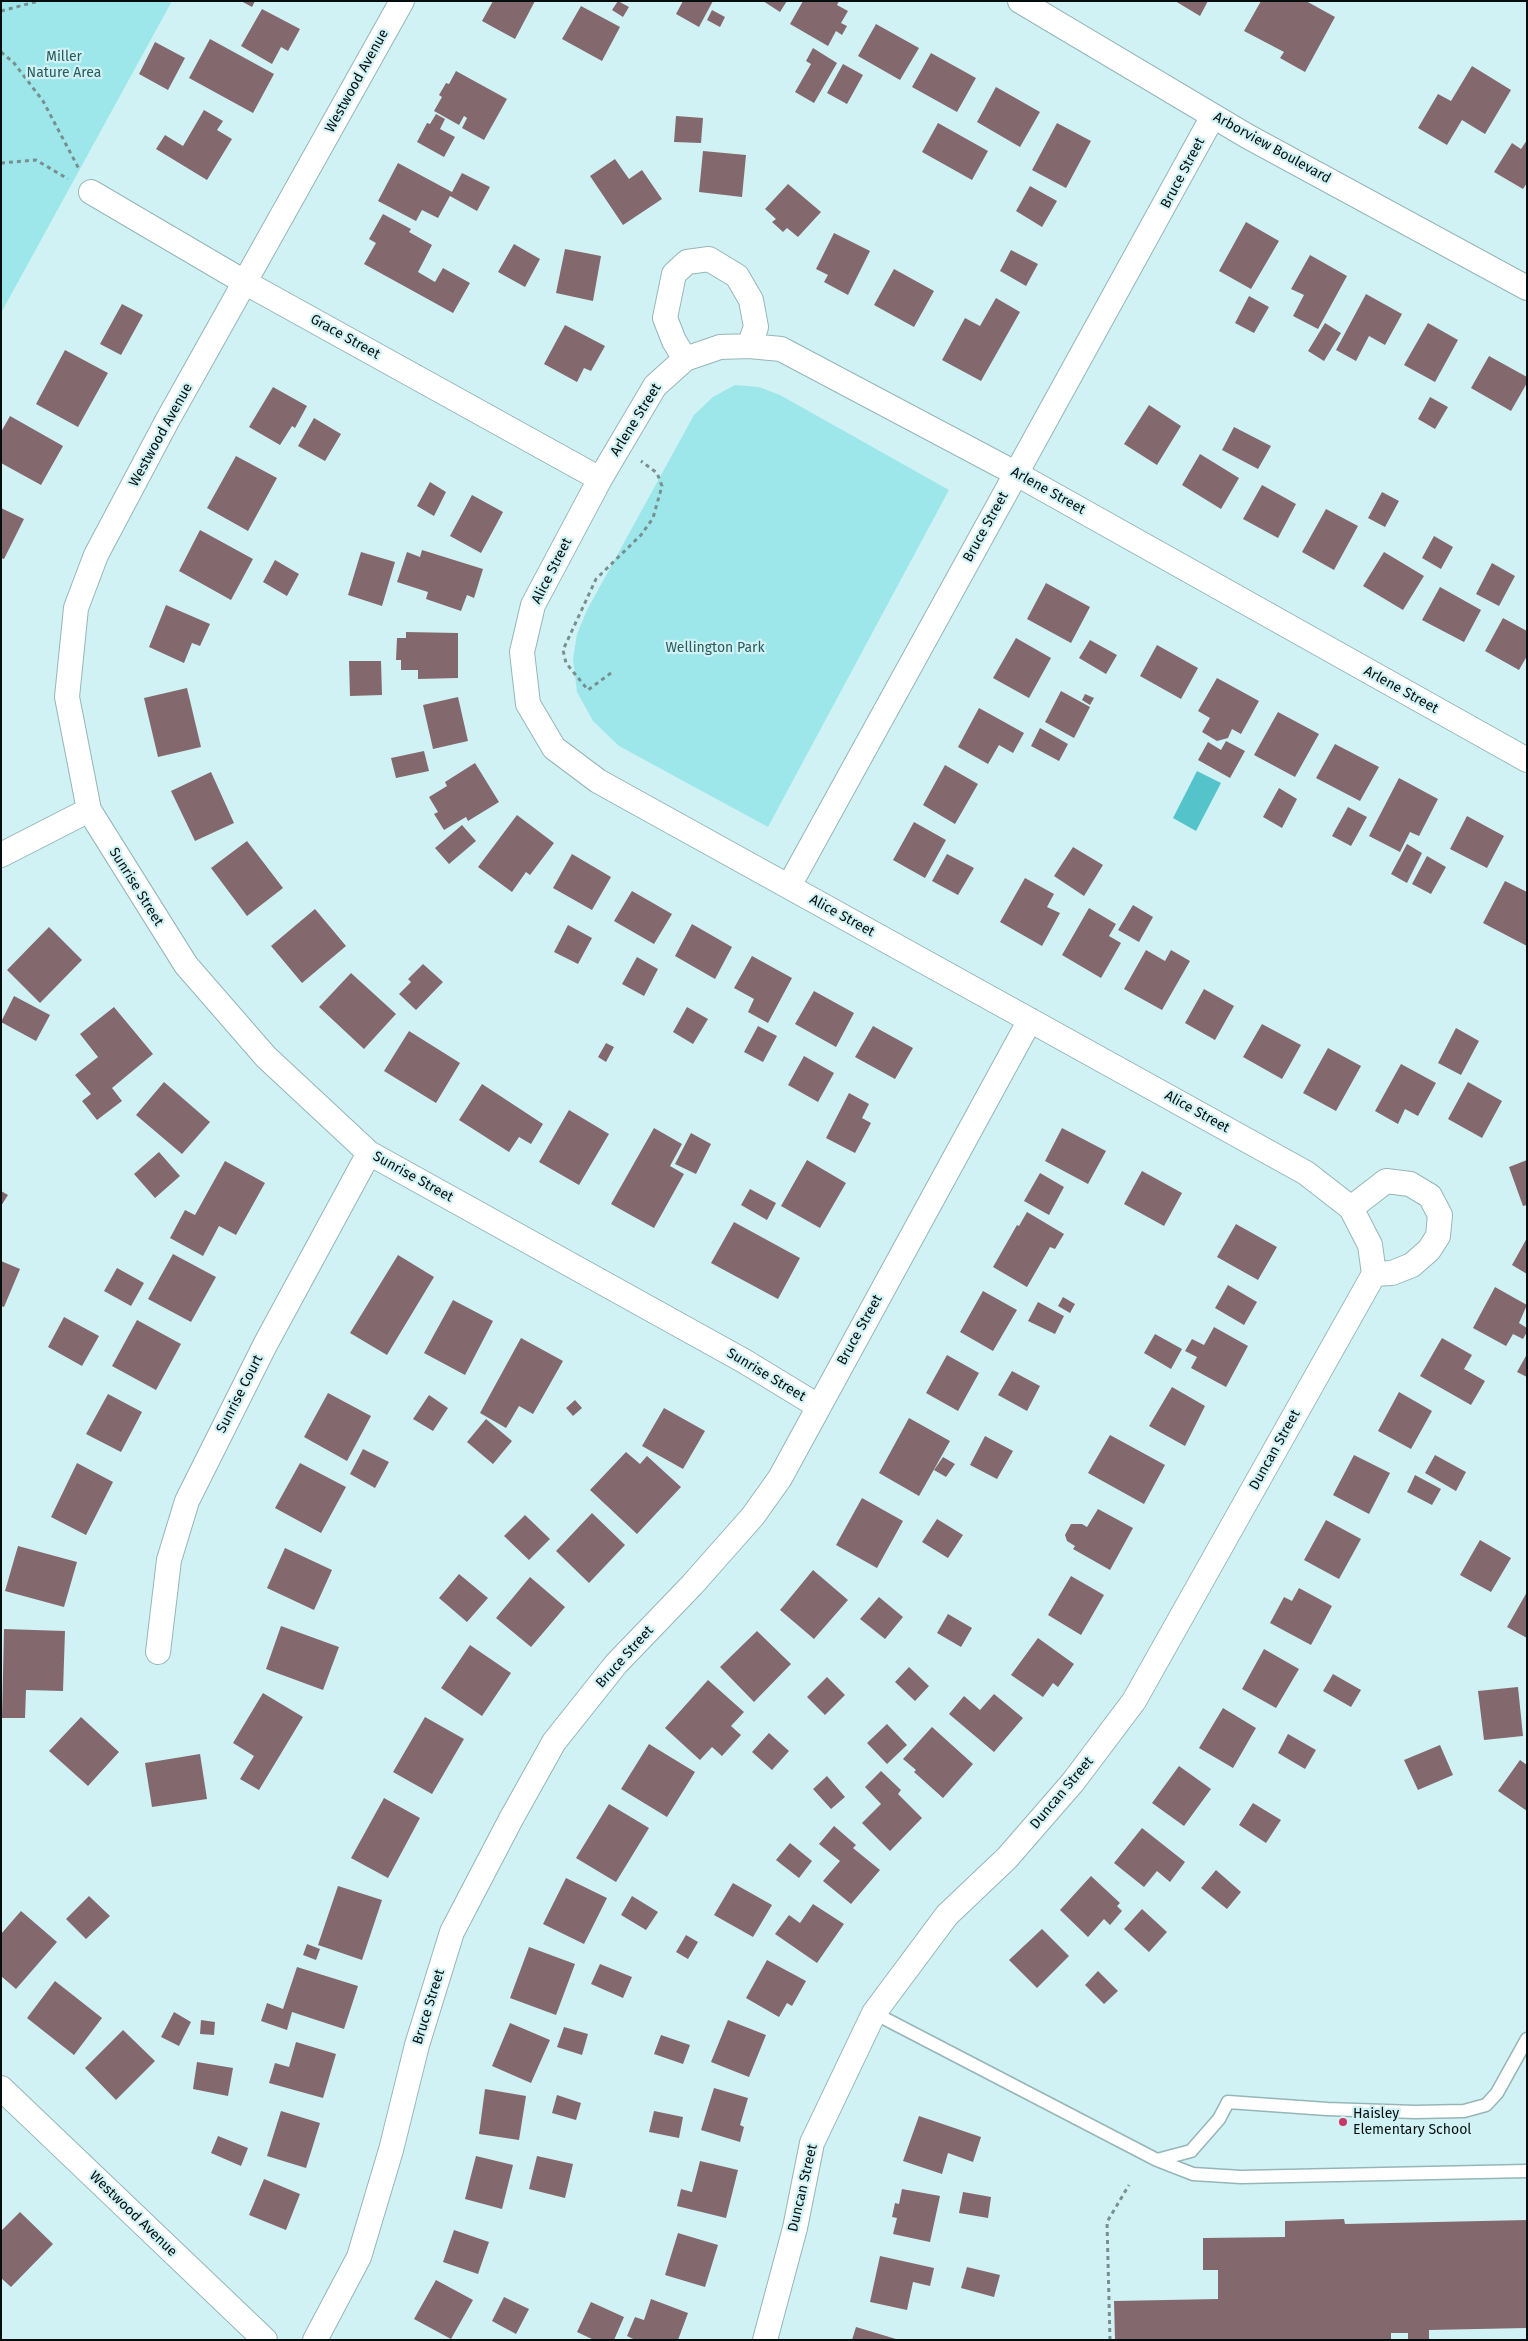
<!DOCTYPE html>
<style>
body{margin:0}
#map{position:relative;width:1528px;height:2341px;overflow:hidden;background:#d1f2f4;font-family:"Fira Sans",sans-serif}
canvas{display:block}
.frame{position:absolute;inset:0;border:2px solid #040e0f;pointer-events:none}
</style>
<div id="map">
<canvas width="1528" height="2341"></canvas>
<div class="frame"></div>
</div>
<script>
const g = document.querySelector('canvas').getContext('2d');
g.lineJoin = 'round';
function fill(path, color) {
  g.fillStyle = color;
  g.fill(path, 'evenodd');
}
function toPath(rows) {
  const path = new Path2D();
  for (const r of rows) {
    path.moveTo(r[0], r[1]);
    for (let i = 2; i < r.length; i += 2) path.lineTo(r[i], r[i + 1]);
  }
  return path;
}
function strokePath(path, color, width, dash) {
  g.strokeStyle = color;
  g.lineWidth = width;
  g.lineCap = dash ? 'butt' : 'round';
  g.setLineDash(dash || []);
  g.stroke(path);
}
function drawText(font, color, halo, rows, align = 'center') {
  g.font = font + ' "Fira Sans",sans-serif';
  g.lineWidth = 4.5;
  g.setLineDash([]);
  g.textBaseline = 'middle';
  g.strokeStyle = halo;
  g.fillStyle = color;
  for (const [text, x, y, turn = 0] of rows) {
    g.save();
    g.translate(x, y);
    g.rotate((+turn || 0) * Math.PI / 180);
    g.textAlign = isNaN(turn) ? turn : align;
    if (halo) g.strokeText(text, 0, 0);
    g.fillText(text, 0, 0);
    g.restore();
  }
}
fill(toPath([
 [1,1,172,1,1,313],
 [735,385,759,387,780,395,949,490,768,827,619,746,593,721,577,692,573,659,577,634,587,610,694,415,713,397]
]), '#9de7eb');
fill(toPath([
 [1197,771,1221,783,1196,831,1173,818]
]), '#54c4ca');
fill(toPath([
 [241,1,255,1,252,7],
 [493,1,535,1,515,39,482,21],
 [618,1,629,7,623,17,612,10],
 [683,1,713,1,699,27,676,14],
 [763,1,787,1,780,12],
 [803,1,839,1,837,5,848,11,841,23,847,26,842,35,836,31,828,46,790,24],
 [1175,1,1208,1,1200,16],
 [1261,1,1306,1,1335,17,1305,72,1280,58,1284,52,1244,31],
 [581,6,620,27,602,61,562,39],
 [262,9,300,29,288,51,281,47,272,64,241,46],
 [712,10,725,17,720,27,707,20],
 [876,24,919,48,900,80,858,56],
 [210,39,274,74,253,113,189,78],
 [155,42,185,58,168,90,139,74],
 [813,48,837,63,814,103,795,92,811,64,806,61],
 [931,53,976,78,957,112,912,87],
 [843,64,863,75,847,104,827,93],
 [1472,66,1511,90,1485,134,1462,120,1447,145,1418,128,1438,94,1451,101],
 [456,71,507,99,484,140,462,128,467,118,464,116,459,125,434,111,442,97,439,95,446,83,449,84],
 [996,87,1040,112,1020,147,977,122],
 [204,110,223,121,217,130,232,139,207,180,156,149,165,135,183,146],
 [436,114,445,119,440,129,455,137,444,157,417,142,427,123,430,124],
 [676,116,703,118,701,143,674,142],
 [938,123,988,151,972,180,922,152],
 [1057,123,1091,141,1066,188,1032,170],
 [1527,140,1527,183,1523,189,1494,172,1512,143,1521,149],
 [703,151,746,155,742,197,699,192],
 [615,159,629,179,642,170,662,199,623,225,590,176],
 [398,163,452,192,462,173,490,187,477,211,450,196,438,218,422,210,416,221,378,201],
 [788,184,821,212,798,237,787,228,783,232,772,222,776,219,765,209],
 [1030,186,1057,201,1042,227,1016,211],
 [383,214,411,229,409,232,432,245,418,272,435,282,443,268,470,283,453,313,364,264,376,243,369,239],
 [1246,222,1279,241,1251,289,1219,271],
 [834,233,870,251,848,295,824,282,828,275,816,269],
 [514,244,540,259,525,287,498,272],
 [565,249,601,256,593,301,556,293],
 [1011,250,1038,264,1026,286,1000,271],
 [1310,255,1347,276,1318,329,1293,316,1304,295,1291,289],
 [894,269,934,291,914,327,874,305],
 [1366,294,1402,314,1385,345,1369,336,1356,361,1336,350],
 [1249,296,1269,307,1254,333,1235,323],
 [996,298,1020,312,981,381,942,360,965,318,980,326],
 [122,304,143,315,121,355,100,344],
 [1325,323,1341,333,1324,361,1308,351],
 [1428,323,1458,340,1435,382,1404,365],
 [565,325,605,346,591,371,584,368,577,382,544,364],
 [65,350,108,373,78,427,36,404],
 [1489,356,1527,377,1527,383,1511,411,1471,388],
 [273,387,307,406,295,428,292,426,280,445,249,427],
 [1430,397,1448,407,1435,429,1418,419],
 [1149,405,1181,426,1157,465,1124,444],
 [10,416,63,446,41,485,1,463,1,432],
 [314,418,341,434,325,461,298,446],
 [1234,427,1271,446,1258,469,1222,450],
 [1200,454,1239,478,1221,509,1182,485],
 [236,456,277,478,248,531,207,508],
 [430,482,446,492,434,516,417,506],
 [1262,485,1296,504,1278,538,1243,519],
 [1382,492,1399,501,1385,527,1368,518],
 [472,495,503,512,481,553,450,536],
 [1,508,24,519,4,559,1,558],
 [1326,509,1358,526,1334,570,1302,552],
 [200,530,253,559,231,600,179,571],
 [1434,536,1453,547,1441,569,1422,558],
 [422,550,483,569,474,598,467,595,461,611,426,599,428,592,397,582,407,552,420,557],
 [361,552,395,562,382,606,348,595],
 [1384,552,1424,576,1403,610,1363,586],
 [275,560,299,574,287,596,263,582],
 [1492,563,1515,576,1499,606,1476,594],
 [1046,583,1090,607,1071,643,1027,619],
 [1440,587,1481,610,1464,642,1422,620],
 [166,605,210,624,200,646,192,643,184,663,149,647],
 [1503,618,1527,631,1527,656,1519,670,1485,651],
 [406,632,458,633,458,678,418,679,418,670,401,670,401,660,396,660,397,638,406,638],
 [1016,638,1051,658,1029,698,993,678],
 [1090,640,1117,655,1106,674,1079,658],
 [1157,645,1198,668,1181,699,1140,676],
 [349,661,381,661,382,695,350,696],
 [1217,678,1259,701,1241,734,1232,729,1228,738,1217,741,1202,732,1210,718,1198,711],
 [187,688,201,747,158,757,144,698],
 [1061,691,1090,707,1074,738,1045,722],
 [1085,694,1094,698,1090,705,1082,700],
 [458,697,468,741,433,749,423,705],
 [979,708,1024,733,1013,753,999,745,988,764,958,747],
 [1278,712,1319,734,1295,777,1254,755],
 [1040,728,1068,744,1059,761,1031,746],
 [1226,741,1245,751,1230,778,1198,760,1208,742,1221,750],
 [1335,744,1379,767,1360,801,1316,778],
 [424,751,429,771,396,778,391,758],
 [475,763,499,802,468,821,466,817,444,830,434,814,438,812,429,797,447,786,445,782],
 [945,765,978,784,955,824,923,805],
 [211,772,234,823,195,841,171,791],
 [1399,778,1438,799,1419,836,1410,832,1400,852,1369,836],
 [1279,788,1297,799,1282,828,1263,817],
 [1348,807,1367,817,1351,846,1332,836],
 [517,815,554,843,530,875,526,872,512,892,478,867],
 [1467,816,1504,836,1487,868,1450,849],
 [914,822,946,840,925,878,893,860],
 [462,825,476,841,449,864,435,848],
 [247,841,283,888,247,916,211,868],
 [1407,844,1422,853,1407,883,1391,874],
 [1073,847,1103,865,1084,896,1054,876],
 [572,854,611,877,592,910,553,888],
 [947,854,974,868,958,895,932,881],
 [1427,856,1446,867,1431,894,1412,884],
 [1025,878,1054,894,1047,907,1060,913,1042,946,1000,922],
 [1505,881,1527,892,1527,946,1483,923],
 [632,891,672,914,654,944,614,921],
 [1133,905,1153,917,1139,942,1118,930],
 [1089,908,1116,924,1109,936,1121,943,1101,978,1062,955],
 [315,909,346,946,302,983,271,946],
 [692,924,732,947,715,979,675,956],
 [568,925,592,938,578,964,554,952],
 [49,927,82,960,40,1003,7,970],
 [1146,950,1165,961,1171,950,1190,961,1162,1010,1124,989],
 [752,956,792,978,768,1023,748,1012,754,999,734,988],
 [637,957,658,969,644,996,622,984],
 [423,964,443,982,416,1010,399,994,411,982,408,979],
 [351,973,396,1014,364,1049,319,1007],
 [1204,989,1234,1006,1215,1040,1185,1023],
 [814,991,854,1013,836,1047,795,1024],
 [14,996,50,1015,36,1041,1,1022],
 [114,1007,153,1054,112,1088,122,1101,97,1120,82,1101,91,1094,75,1075,98,1057,80,1034],
 [687,1007,708,1019,693,1044,673,1032],
 [1262,1024,1301,1045,1282,1079,1243,1057],
 [758,1026,777,1036,763,1062,744,1052],
 [873,1026,913,1048,895,1079,855,1057],
 [1456,1028,1479,1041,1461,1075,1438,1063],
 [409,1031,460,1063,436,1103,384,1071],
 [606,1043,614,1047,606,1062,598,1057],
 [1328,1048,1361,1066,1336,1111,1303,1093],
 [804,1056,834,1073,818,1102,788,1085],
 [1401,1064,1436,1083,1418,1116,1405,1109,1398,1124,1375,1111],
 [164,1082,210,1122,182,1154,136,1115],
 [1468,1082,1502,1101,1482,1138,1448,1119],
 [482,1084,543,1124,531,1144,519,1137,509,1152,459,1120],
 [849,1093,869,1104,862,1118,871,1123,855,1153,826,1138],
 [569,1110,609,1134,579,1185,539,1162],
 [654,1128,682,1144,670,1166,684,1174,654,1228,611,1204],
 [1062,1128,1106,1151,1088,1184,1045,1161],
 [691,1133,711,1144,696,1174,675,1164],
 [159,1152,180,1176,155,1198,134,1174],
 [807,1160,846,1183,820,1228,781,1206],
 [1527,1160,1527,1205,1523,1206,1509,1167],
 [225,1161,265,1183,236,1235,219,1226,203,1256,170,1238,185,1210,195,1215],
 [1142,1171,1182,1193,1164,1226,1124,1204],
 [1040,1173,1064,1187,1049,1215,1024,1201],
 [750,1189,776,1203,767,1220,741,1205],
 [1,1191,8,1195,1,1206],
 [1027,1212,1064,1234,1055,1249,1050,1247,1027,1287,993,1267,1017,1225,1019,1226],
 [734,1222,800,1258,778,1299,711,1263],
 [1236,1224,1277,1247,1258,1280,1217,1257],
 [1527,1238,1527,1274,1512,1265],
 [173,1254,216,1277,191,1322,148,1299],
 [398,1255,434,1277,387,1355,350,1333],
 [1,1261,20,1269,4,1307,1,1306],
 [117,1268,144,1283,131,1306,104,1291],
 [1228,1285,1257,1302,1244,1325,1215,1308],
 [1495,1287,1527,1305,1519,1323,1527,1328,1527,1332,1523,1339,1513,1334,1506,1346,1473,1328],
 [983,1291,1017,1310,993,1351,960,1332],
 [1063,1297,1075,1304,1070,1313,1058,1306],
 [453,1300,493,1321,465,1375,424,1353],
 [1038,1302,1064,1316,1055,1334,1028,1321],
 [64,1317,99,1336,82,1366,48,1347],
 [137,1320,181,1344,156,1390,112,1366],
 [1214,1327,1248,1346,1226,1387,1191,1368,1197,1357,1185,1351,1192,1339,1204,1345],
 [1155,1334,1182,1349,1171,1369,1144,1353],
 [521,1338,563,1361,533,1414,519,1406,506,1428,480,1413],
 [1442,1338,1472,1355,1464,1369,1485,1381,1471,1405,1420,1376],
 [1527,1354,1527,1377,1517,1372],
 [947,1355,979,1373,958,1411,926,1393],
 [1012,1371,1040,1386,1027,1411,998,1395],
 [1172,1387,1205,1406,1185,1446,1149,1426],
 [1399,1392,1432,1411,1411,1449,1378,1431],
 [328,1393,371,1416,347,1461,304,1437],
 [108,1394,142,1412,121,1452,86,1434],
 [429,1395,448,1408,433,1431,413,1419],
 [575,1400,582,1408,573,1416,566,1408],
 [664,1408,705,1431,683,1469,642,1446],
 [909,1418,950,1441,919,1496,879,1473],
 [486,1419,512,1441,493,1464,467,1442],
 [1110,1435,1165,1465,1144,1504,1088,1473],
 [985,1436,1013,1451,997,1479,970,1465],
 [363,1449,389,1462,375,1488,350,1474],
 [626,1452,640,1464,647,1456,681,1487,637,1534,590,1490],
 [1354,1455,1390,1473,1369,1514,1333,1495],
 [1435,1455,1466,1472,1456,1491,1425,1473],
 [943,1457,955,1464,946,1477,934,1470],
 [77,1463,113,1482,86,1535,51,1517],
 [300,1463,346,1487,321,1533,275,1508],
 [1415,1475,1441,1489,1432,1505,1407,1492],
 [862,1498,903,1521,877,1568,836,1545],
 [1098,1509,1133,1528,1110,1570,1073,1549,1075,1546,1067,1541,1065,1535,1071,1524,1082,1524,1087,1527],
 [592,1513,625,1545,589,1583,556,1551],
 [525,1515,550,1539,529,1560,504,1536],
 [937,1519,963,1535,948,1558,922,1542],
 [1326,1520,1361,1539,1339,1579,1304,1560],
 [1480,1540,1511,1558,1491,1592,1460,1575],
 [18,1546,77,1562,64,1607,5,1591],
 [285,1548,332,1570,314,1610,267,1588],
 [813,1570,848,1600,814,1639,780,1610],
 [459,1574,488,1598,467,1622,439,1598],
 [1071,1576,1104,1595,1081,1635,1048,1615],
 [530,1577,565,1607,531,1647,496,1618],
 [1299,1588,1332,1606,1311,1645,1270,1623,1284,1597,1292,1601],
 [1527,1592,1527,1638,1507,1627],
 [879,1597,903,1617,885,1639,860,1619],
 [948,1614,972,1628,961,1647,937,1633],
 [281,1626,339,1647,323,1690,266,1669],
 [4,1629,65,1631,63,1691,26,1690,25,1718,2,1718],
 [757,1631,791,1664,754,1702,720,1667],
 [1038,1638,1074,1664,1058,1687,1053,1683,1043,1697,1011,1675],
 [470,1645,511,1673,482,1716,441,1688],
 [1264,1649,1299,1669,1276,1708,1242,1689],
 [909,1667,929,1686,915,1701,895,1682],
 [1333,1674,1361,1690,1351,1707,1323,1691],
 [827,1677,845,1695,825,1715,807,1697],
 [708,1680,744,1712,731,1726,741,1735,722,1756,712,1747,700,1760,665,1728],
 [1518,1687,1523,1736,1484,1740,1478,1691],
 [263,1693,303,1717,259,1790,240,1779,254,1756,233,1743],
 [994,1694,1023,1718,994,1752,949,1714,964,1696,980,1710],
 [1223,1708,1256,1728,1233,1768,1199,1748],
 [81,1717,119,1752,88,1786,49,1751],
 [425,1717,464,1739,432,1794,393,1772],
 [887,1724,907,1745,887,1764,867,1743],
 [932,1727,973,1764,943,1798,914,1772,916,1770,903,1759],
 [769,1733,789,1751,772,1770,752,1752],
 [1288,1734,1316,1750,1305,1769,1278,1753],
 [649,1744,695,1772,667,1817,621,1789],
 [1440,1745,1453,1775,1418,1790,1404,1760],
 [200,1754,207,1799,152,1807,145,1763],
 [1520,1760,1527,1765,1527,1811,1498,1791],
 [1179,1766,1211,1789,1184,1826,1152,1803],
 [881,1771,901,1790,898,1794,922,1818,890,1851,862,1823,881,1804,865,1787],
 [827,1776,845,1797,831,1809,813,1789],
 [384,1798,420,1818,388,1878,351,1858],
 [1253,1803,1281,1820,1266,1843,1239,1825],
 [609,1804,649,1828,616,1882,576,1858],
 [834,1826,856,1845,853,1848,880,1870,851,1904,823,1881,840,1861,819,1844],
 [1142,1828,1185,1862,1170,1882,1157,1871,1144,1887,1114,1863],
 [790,1843,812,1861,799,1878,776,1860],
 [1216,1870,1241,1892,1227,1909,1201,1888],
 [1091,1876,1120,1903,1117,1906,1122,1911,1110,1925,1104,1919,1088,1937,1060,1910],
 [566,1878,607,1898,584,1944,543,1924],
 [733,1883,772,1905,753,1937,714,1915],
 [338,1886,382,1900,362,1960,318,1945],
 [89,1896,110,1916,86,1939,66,1919],
 [632,1896,658,1912,646,1930,621,1915],
 [813,1904,844,1924,817,1963,775,1934,789,1915,800,1923],
 [1142,1909,1167,1932,1149,1952,1124,1929],
 [21,1911,57,1942,16,1989,1,1976,1,1934],
 [1042,1929,1069,1956,1037,1988,1009,1960],
 [686,1935,698,1942,688,1959,676,1952],
 [307,1944,320,1949,316,1960,303,1955],
 [529,1947,575,1964,556,2015,510,1998],
 [767,1960,806,1981,792,2006,787,2003,779,2017,746,1998],
 [600,1964,632,1977,623,1998,591,1984],
 [297,1967,358,1986,344,2029,292,2012,287,2030,261,2021,267,2003,283,2009],
 [1098,1971,1118,1991,1104,2004,1085,1985],
 [55,1981,102,2018,74,2055,27,2018],
 [174,2012,191,2022,179,2046,161,2037],
 [201,2020,215,2022,214,2035,200,2034],
 [728,2020,766,2035,749,2077,711,2062],
 [510,2023,550,2040,531,2083,492,2066],
 [564,2027,588,2034,582,2055,557,2047],
 [123,2030,155,2061,116,2100,85,2068],
 [661,2035,690,2045,683,2064,654,2054],
 [296,2042,336,2054,323,2098,269,2083,275,2063,289,2067],
 [197,2062,233,2068,228,2096,193,2089],
 [714,2088,748,2098,740,2125,744,2127,740,2142,701,2130],
 [485,2089,526,2096,519,2140,479,2134],
 [557,2095,581,2103,576,2120,552,2113],
 [281,2111,320,2123,306,2168,267,2156],
 [654,2111,683,2117,679,2138,649,2132],
 [919,2116,981,2137,973,2162,948,2153,942,2174,903,2161],
 [218,2136,248,2148,241,2166,211,2153],
 [476,2156,513,2165,502,2209,465,2199],
 [537,2156,573,2164,565,2198,529,2189],
 [700,2161,738,2170,726,2218,677,2206,681,2189,692,2192],
 [264,2179,300,2194,286,2230,249,2215],
 [902,2189,940,2196,930,2242,893,2234,897,2218,892,2217,895,2203,899,2204],
 [963,2192,991,2197,988,2218,959,2213],
 [20,2212,53,2244,11,2287,1,2278,1,2231],
 [1344,2219,1345,2224,1527,2220,1527,2328,1429,2330,1429,2340,1408,2340,1408,2333,1391,2333,1391,2340,1115,2340,1114,2301,1218,2299,1218,2270,1203,2270,1203,2238,1285,2237,1285,2221],
 [454,2230,489,2242,478,2274,443,2262],
 [678,2233,718,2245,705,2287,665,2275],
 [880,2256,934,2268,930,2286,913,2282,907,2310,870,2302],
 [967,2267,1000,2275,994,2297,961,2288],
 [436,2280,473,2300,451,2339,414,2319],
 [504,2297,529,2309,516,2334,492,2321],
 [651,2299,688,2313,678,2340,635,2340,627,2336,635,2317,644,2320],
 [591,2302,624,2317,614,2340,594,2340,577,2332],
 [856,2327,896,2339,896,2340,852,2340]
]), '#83696e');
const lane = toPath([
 [874,2013,1157,2160,1193,2174,1241,2177,1527,2171],
 [1157,2160,1191,2151,1219,2119,1228,2102,1327,2109,1415,2112,1464,2111,1486,2105,1497,2093,1527,2039]
]);
const street = toPath([
 [402,1,167,421,96,555,76,608,67,697,89,810,186,965,266,1057,369,1153,744,1361,818,1406],
 [1020,1,1247,136,1527,288],
 [91,192,246,283,600,479],
 [685,359,674,341,665,318,674,274,687,262,709,259,737,276,751,300,756,327,749,346],
 [1,855,89,810],
 [789,886,1213,116],
 [1351,1208,1386,1181,1410,1184,1430,1196,1440,1215,1438,1236,1429,1250,1412,1265,1392,1273,1374,1274],
 [158,1652,169,1560,187,1501,265,1345,369,1153],
 [1,2088,265,2340],
 [315,2340,359,2257,391,2150,417,2045,452,1932,511,1819,554,1742,616,1664,692,1585,753,1516,780,1478,1030,1020],
 [765,2340,795,2228,812,2143,874,2013,947,1915,1007,1858,1073,1782,1134,1701,1374,1274,1370,1245,1351,1208,1306,1173,598,781,554,748,528,704,522,652,533,605,600,479,655,386,685,359,720,347,749,346,781,349,1015,473,1527,760]
]);
strokePath(lane, '#96b5b7', 15);
strokePath(street, '#96b5b7', 26);
strokePath(toPath([
 [1,11,39,1],
 [1,52,14,63,43,101,79,169],
 [1,163,36,160,68,179],
 [611,673,588,690,566,663,563,650,596,579,641,535,653,518,662,486,657,473,641,461],
 [1110,2340,1107,2222,1129,2185]
]), '#788f90', 3, [4, 4]);
strokePath(lane, '#fff', 12);
strokePath(street, '#fff', 24);
for (const [x, y, r, color] of [
 [1343,2122,5,"#c73965"]
]) {
  const dot = new Path2D();
  dot.arc(x, y, r, 0, 2 * Math.PI);
  g.fillStyle = color;
  g.fill(dot);
  strokePath(dot, '#d1f2f4', 2);
}
drawText('14px', '#295a5d', '#d1f2f4', [
 ["Miller",64,57],
 ["Nature Area",64,73],
 ["Wellington Park",715,648]
]);
drawText('14px', '#040e0f', '#d1f2f4', [
 ["Westwood Avenue",357,81,-61],
 ["Arborview Boulevard",1272,148,29],
 ["Bruce Street",1183,173,-62],
 ["Grace Street",345,337,29],
 ["Arlene Street",636,420,-58],
 ["Westwood Avenue",161,435,-61],
 ["Arlene Street",1048,491,29],
 ["Bruce Street",986,527,-61],
 ["Alice Street",552,571,-63],
 ["Arlene Street",1401,690,29],
 ["Sunrise Street",136,887,58],
 ["Alice Street",842,916,29],
 ["Alice Street",1197,1112,29],
 ["Sunrise Street",413,1177,29],
 ["Bruce Street",860,1330,-61],
 ["Sunrise Street",766,1375,31],
 ["Sunrise Court",240,1394,-63],
 ["Duncan Street",1275,1450,-61],
 ["Bruce Street",625,1657,-48],
 ["Duncan Street",1062,1793,-50],
 ["Bruce Street",429,2007,-73],
 ["Duncan Street",803,2188,-77],
 ["Westwood Avenue",133,2214,44]
]);
drawText('14px', '#040e0f', '#d1f2f4', [
 ["Haisley",1353,2114],
 ["Elementary School",1353,2130]
], 'left');
</script>
